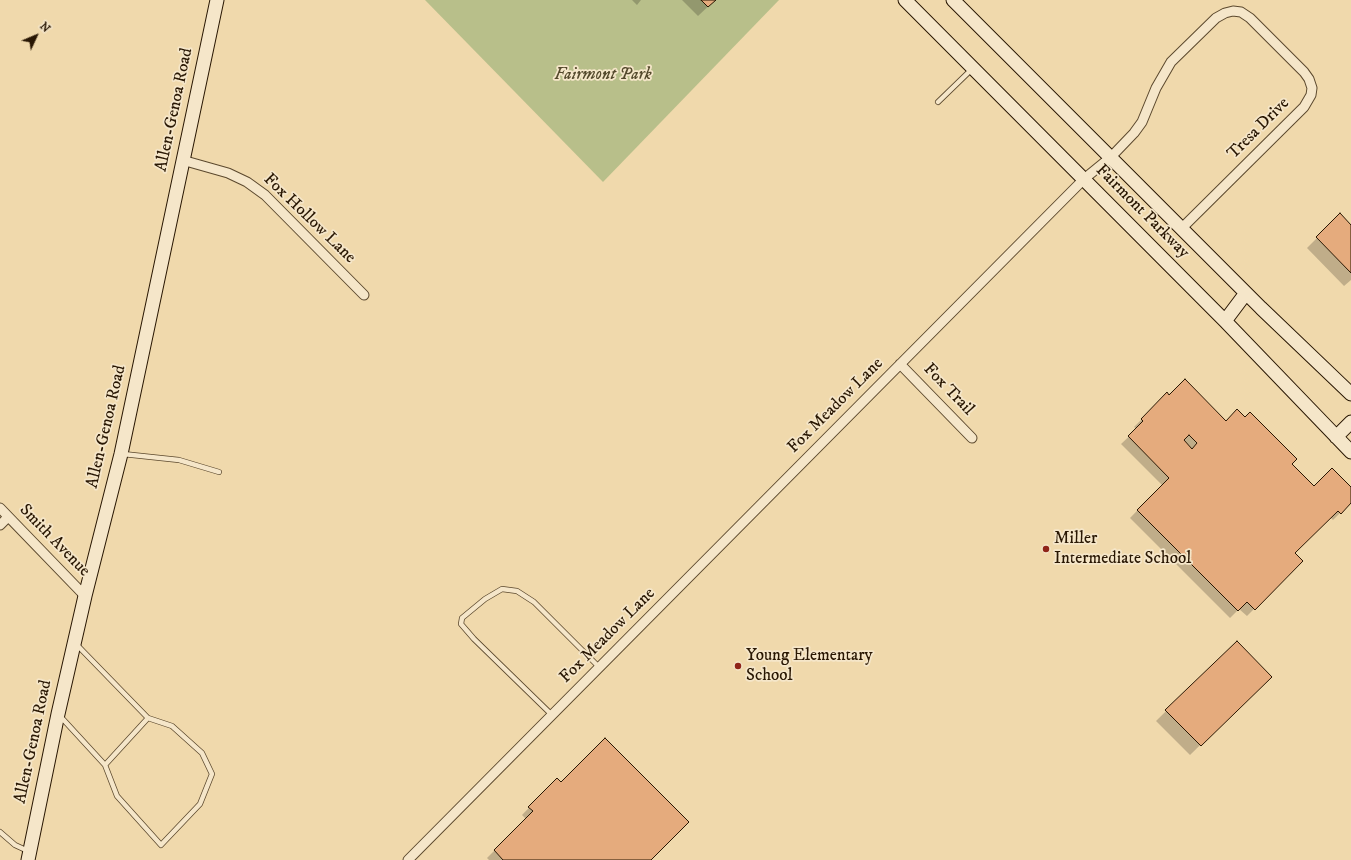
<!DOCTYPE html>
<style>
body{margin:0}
#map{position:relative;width:1351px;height:860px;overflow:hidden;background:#f0d9ac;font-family:"IM FELL DW Pica",serif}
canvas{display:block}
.north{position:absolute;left:16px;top:16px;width:40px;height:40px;-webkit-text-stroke:3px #f5e6c9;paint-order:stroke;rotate:46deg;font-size:11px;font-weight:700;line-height:16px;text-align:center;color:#291703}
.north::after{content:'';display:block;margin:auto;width:14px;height:18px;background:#291703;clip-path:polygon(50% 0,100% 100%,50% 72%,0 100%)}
</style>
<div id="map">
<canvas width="1351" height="860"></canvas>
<div class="north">N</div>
</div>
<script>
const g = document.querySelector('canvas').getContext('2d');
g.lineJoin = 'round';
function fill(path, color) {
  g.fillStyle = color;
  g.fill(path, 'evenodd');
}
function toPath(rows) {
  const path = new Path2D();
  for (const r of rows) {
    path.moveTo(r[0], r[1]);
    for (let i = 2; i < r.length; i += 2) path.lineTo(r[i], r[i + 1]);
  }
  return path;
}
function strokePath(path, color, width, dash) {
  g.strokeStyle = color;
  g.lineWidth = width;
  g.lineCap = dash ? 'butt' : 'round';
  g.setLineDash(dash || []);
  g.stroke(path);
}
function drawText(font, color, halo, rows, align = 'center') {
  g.font = font + ' "IM FELL DW Pica",serif';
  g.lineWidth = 3.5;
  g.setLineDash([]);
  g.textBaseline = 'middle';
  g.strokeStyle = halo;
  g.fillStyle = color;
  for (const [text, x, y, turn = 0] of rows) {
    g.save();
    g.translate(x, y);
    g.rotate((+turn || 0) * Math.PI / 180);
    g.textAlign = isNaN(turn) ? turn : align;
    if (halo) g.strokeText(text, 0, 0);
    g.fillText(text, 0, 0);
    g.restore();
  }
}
fill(toPath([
 [425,0,779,0,603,182]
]), '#b8bf8a');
fill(toPath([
 [632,0,641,0,637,5],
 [682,0,715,0,698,16],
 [1340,215,1351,226,1351,280,1344,286,1307,248],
 [1167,394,1169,396,1226,422,1291,464,1314,487,1351,489,1351,502,1333,520,1330,517,1294,553,1302,561,1247,616,1239,609,1230,618,1130,518,1162,485,1121,444,1137,429,1134,427],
 [1236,642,1270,677,1190,755,1156,721],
 [557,779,649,860,489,860,487,858,526,819,522,815]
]), '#0003');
const building = toPath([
 [701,0,716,0,708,7,701,0],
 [1340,213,1351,225,1351,273,1316,237,1340,213],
 [1185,379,1226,421,1237,409,1245,417,1250,412,1297,459,1292,464,1314,486,1332,468,1351,487,1351,503,1341,514,1338,511,1295,553,1303,561,1255,610,1247,602,1238,611,1137,510,1169,478,1128,436,1143,421,1141,419,1167,392,1169,395,1185,379],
 [1189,435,1197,443,1192,449,1184,440,1189,435],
 [1237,641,1272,677,1201,746,1165,710,1237,641],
 [605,738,689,822,651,860,503,860,494,850,533,811,528,807,557,778,561,782,605,738]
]);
fill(building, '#e5ab7d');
strokePath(building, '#291703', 1);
const service = toPath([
 [938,102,972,69],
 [123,454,179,460,219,472],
 [552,715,474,639,461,624,462,618,485,599,502,589,517,591,534,602,599,667],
 [60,716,105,765,117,796,161,845,200,804,212,774,202,753,172,726,148,718,77,645],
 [105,765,148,718],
 [0,832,15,845,28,851]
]);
const minor = toPath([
 [182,160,228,173,247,182,265,195,364,295],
 [900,364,972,438],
 [0,508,85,596],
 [0,525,8,517],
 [408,860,1084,179,1111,157,1134,133,1142,122,1156,88,1171,62,1216,18,1225,13,1233,11,1241,12,1250,18,1304,72,1309,79,1312,88,1311,95,1304,107,1182,228]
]);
const secondary = toPath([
 [905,0,1225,321,1351,452],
 [953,0,1261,308,1351,394],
 [1225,321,1246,293],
 [1336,437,1351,422],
 [28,860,58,714,85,596,121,454,217,0]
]);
strokePath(service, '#5b482d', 6);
strokePath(minor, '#5b482d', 11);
strokePath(secondary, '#291703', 15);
strokePath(service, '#f5e6c9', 4.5);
strokePath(minor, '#f5e6c9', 9);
strokePath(secondary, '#f5e6c9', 13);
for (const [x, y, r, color] of [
 [1046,549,4,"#8f2418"],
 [738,666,4,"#8f2418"]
]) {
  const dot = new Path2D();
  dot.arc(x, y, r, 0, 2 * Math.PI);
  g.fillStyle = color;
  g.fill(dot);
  strokePath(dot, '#f5e6c9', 1.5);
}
drawText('italic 17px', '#54492c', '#f5e6c9', [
 ["Fairmont Park",603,75]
]);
drawText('17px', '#291703', '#f5e6c9', [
 ["Allen-Genoa Road",175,110,-78],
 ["Tresa Drive",1259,129,-45],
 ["Fairmont Parkway",1142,212,45],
 ["Fox Hollow Lane",309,219,44],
 ["Fox Trail",948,390,46],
 ["Fox Meadow Lane",836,406,-45],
 ["Allen-Genoa Road",107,427,-77],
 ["Smith Avenue",54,541,46],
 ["Fox Meadow Lane",608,636,-45],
 ["Allen-Genoa Road",34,742,-78]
]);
drawText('17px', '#291703', '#f5e6c9', [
 ["Miller",1054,539],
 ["Intermediate School",1054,559],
 ["Young Elementary",746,656],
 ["School",746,676]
], 'left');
</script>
